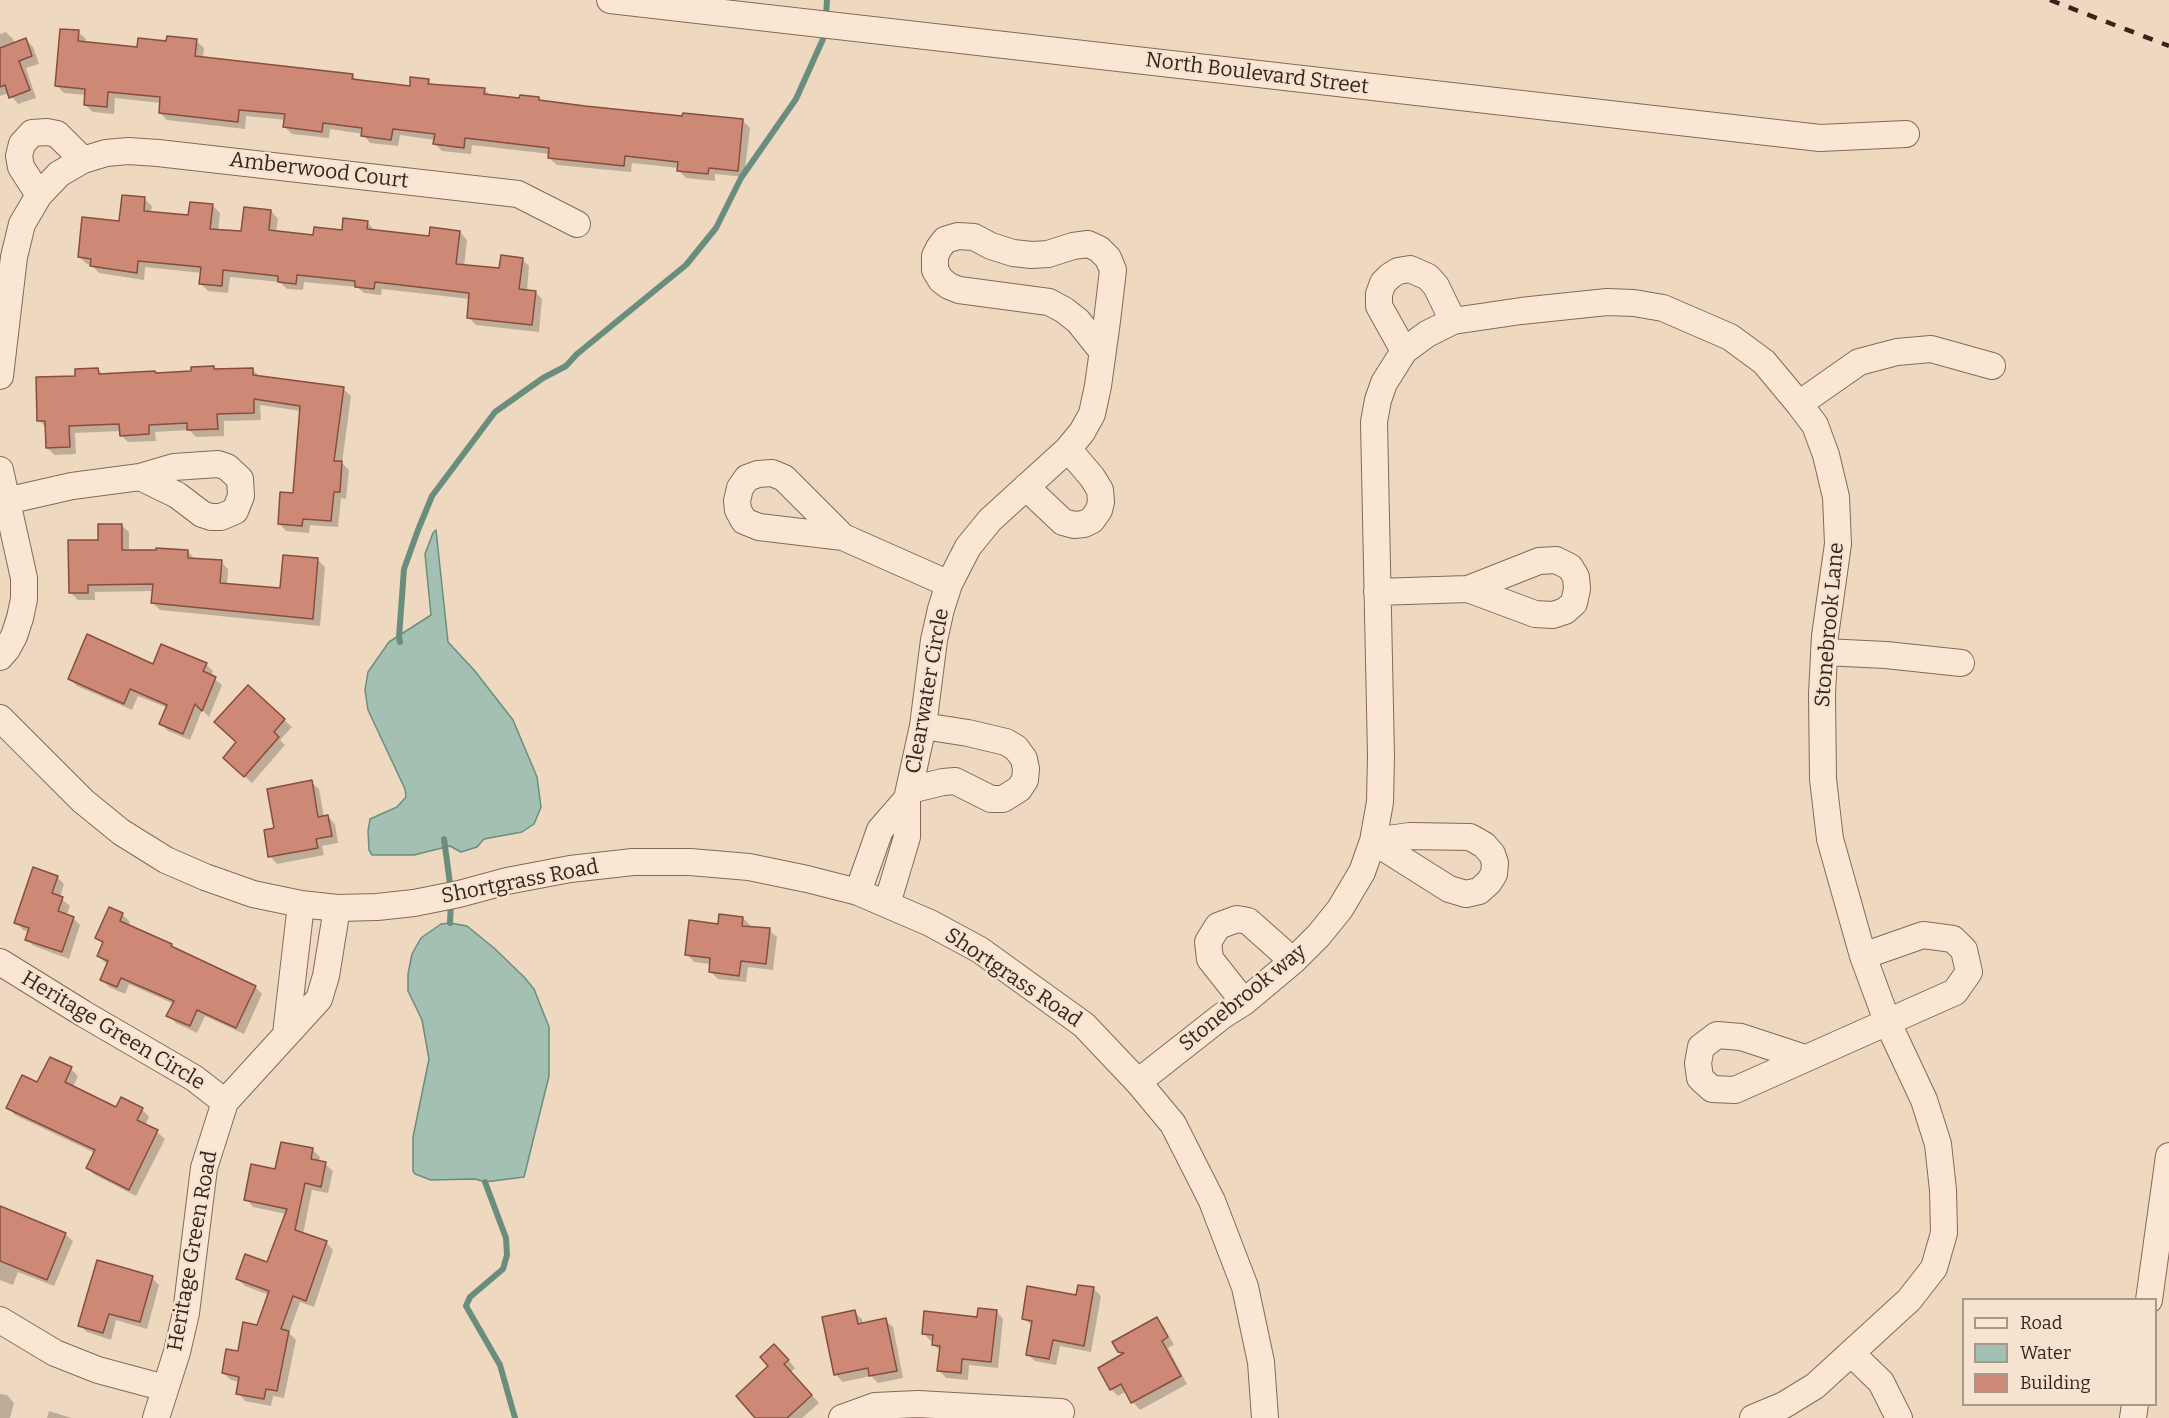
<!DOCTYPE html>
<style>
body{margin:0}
#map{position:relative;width:2169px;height:1418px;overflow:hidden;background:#eed8c0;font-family:Bitter,serif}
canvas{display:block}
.legend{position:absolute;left:1962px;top:1298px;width:195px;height:108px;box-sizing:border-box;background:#f5e3d0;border:2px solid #a99788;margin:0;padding:8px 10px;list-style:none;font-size:18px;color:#37241c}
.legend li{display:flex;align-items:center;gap:12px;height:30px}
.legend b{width:30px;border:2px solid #a99788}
</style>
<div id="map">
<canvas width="2169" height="1418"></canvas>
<ul class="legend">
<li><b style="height:8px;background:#f9e7d3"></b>Road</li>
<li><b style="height:16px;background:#a3c0b2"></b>Water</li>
<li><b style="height:16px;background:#cd8975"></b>Building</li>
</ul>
</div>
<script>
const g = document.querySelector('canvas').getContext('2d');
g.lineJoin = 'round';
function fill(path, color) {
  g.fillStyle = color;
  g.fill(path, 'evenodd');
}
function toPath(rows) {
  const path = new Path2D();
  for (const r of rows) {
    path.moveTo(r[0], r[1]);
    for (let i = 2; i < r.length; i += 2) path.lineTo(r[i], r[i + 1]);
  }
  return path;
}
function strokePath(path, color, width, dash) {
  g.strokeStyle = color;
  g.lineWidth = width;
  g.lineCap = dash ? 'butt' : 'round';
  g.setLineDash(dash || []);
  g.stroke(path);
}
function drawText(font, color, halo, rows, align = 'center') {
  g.font = font + ' Bitter,serif';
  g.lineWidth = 5;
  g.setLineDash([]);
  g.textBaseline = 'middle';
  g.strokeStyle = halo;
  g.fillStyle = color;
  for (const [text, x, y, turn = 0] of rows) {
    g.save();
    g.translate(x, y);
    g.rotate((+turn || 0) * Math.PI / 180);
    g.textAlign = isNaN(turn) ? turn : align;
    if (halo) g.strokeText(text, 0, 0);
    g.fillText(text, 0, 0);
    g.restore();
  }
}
const water = toPath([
 [436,530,448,642,474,670,513,720,537,777,541,807,534,824,522,832,484,839,477,847,461,852,450,846,414,855,372,855,369,850,368,831,370,819,397,807,406,797,405,789,368,710,365,690,368,672,389,642,431,615,425,554,433,533,436,530],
 [450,923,467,926,494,948,524,977,534,989,549,1027,549,1076,524,1177,485,1182,475,1179,431,1180,415,1174,413,1171,413,1137,429,1059,422,1020,408,991,408,974,412,954,421,938,441,924,450,923]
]);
fill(water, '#a3c0b2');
strokePath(water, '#6a8e7e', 1.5);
fill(toPath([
 [6,32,13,39,15,44,26,40,33,47,39,64,26,68,36,98,18,104,9,93,0,96,0,34],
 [78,32,86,39,85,43,139,48,167,43,196,41,204,48,203,58,352,75,358,81,411,87,428,80,433,85,484,89,491,96,521,99,538,99,542,102,684,117,742,120,750,128,744,177,715,174,715,181,686,178,678,170,679,168,632,163,631,172,557,165,549,158,550,154,472,145,471,154,442,151,435,144,435,140,400,135,398,146,370,143,363,134,330,129,329,138,292,134,285,127,286,120,246,116,245,129,167,120,160,113,161,103,115,98,114,114,93,112,85,105,86,95,64,93,56,85],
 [144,199,152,206,151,213,190,217,212,205,220,213,218,231,242,233,271,211,278,219,276,232,314,237,343,232,367,222,375,231,430,238,460,232,467,240,464,266,501,270,522,259,529,266,527,291,535,292,542,299,539,332,476,325,468,317,470,299,382,289,381,295,364,293,357,287,304,282,303,290,287,289,280,282,230,277,228,293,208,291,201,284,202,273,145,267,144,280,99,273,92,265,87,264,79,257,121,223],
 [214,368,216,370,252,369,260,377,343,389,351,396,342,463,349,470,346,499,341,498,338,527,310,525,309,533,286,531,279,523,294,494,301,411,260,405,261,420,224,421,224,436,196,437,189,430,155,432,156,441,128,442,121,435,121,431,75,433,76,454,55,455,47,448,46,428,39,420,76,377,98,370,103,375,157,375,192,372],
 [121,525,129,532,129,552,188,552,196,560,221,562,228,569,227,585,282,590,317,559,325,567,320,626,160,610,153,603,154,591,95,592,95,600,78,600,71,593,100,541],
 [206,664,213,671,211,676,222,685,209,717,202,710,190,740,168,731,161,724,168,708,138,696,132,710,77,686,70,679,154,666],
 [248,687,292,727,280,740,285,745,252,783,232,765,238,743],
 [311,782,319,789,324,817,327,816,335,824,338,843,322,846,324,855,277,864,270,856,276,829],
 [57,877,64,884,60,898,70,906,66,916,73,918,80,925,69,959,34,946,26,939,29,932,23,930,16,922],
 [122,914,130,922,128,926,171,945,177,951,255,987,262,994,244,1034,205,1016,197,1033,176,1023,168,1015,174,1004,129,984,125,994,109,987,102,980,108,965,98,956,104,944,97,938],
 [743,918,750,925,750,928,769,930,777,937,773,970,748,967,746,982,718,979,711,972,711,964,694,962,687,954,720,926],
 [71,1069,78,1076,73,1087,117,1109,142,1109,149,1117,145,1126,157,1132,165,1139,136,1196,95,1175,87,1168,95,1153,15,1115,8,1107,38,1084],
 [313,1150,320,1157,319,1162,325,1164,333,1171,328,1193,312,1190,303,1234,326,1242,333,1250,314,1307,300,1302,289,1333,296,1340,284,1398,273,1396,271,1406,245,1401,238,1393,240,1382,231,1380,223,1373,258,1327,269,1295,245,1286,237,1279,268,1264,286,1214,253,1207,246,1199,277,1171],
 [0,1208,65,1234,73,1241,54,1286,18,1272,13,1285,0,1280],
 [152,1278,159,1285,147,1329,116,1320,111,1340,87,1332,80,1325],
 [1094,1289,1101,1296,1091,1352,1060,1346,1056,1365,1035,1361,1027,1354,1033,1326,1023,1318],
 [996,1311,1003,1319,998,1368,969,1365,968,1380,946,1378,939,1370,941,1352,934,1345,934,1341,931,1341,923,1333,979,1318],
 [854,1312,862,1319,863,1324,885,1320,893,1327,903,1378,878,1383,871,1376,843,1382,836,1375,824,1318],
 [1157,1319,1164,1327,1174,1345,1168,1348,1187,1384,1140,1410,1133,1402,1127,1391,1118,1396,1111,1389,1123,1356,1119,1351],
 [782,1353,795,1368,791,1372,819,1403,802,1418,758,1418],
 [0,1394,7,1395,14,1403,10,1418,0,1418],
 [49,1411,72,1418,73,1418,47,1418]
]), '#0003');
strokePath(toPath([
 [826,17,827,0],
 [400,642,399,637,404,569,418,530,432,496,495,412,543,378,566,366,577,354,686,265,716,228,741,178,796,99,823,39,825,30],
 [444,839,451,891],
 [450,923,451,901],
 [485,1182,506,1238,507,1255,503,1269,470,1297,466,1306,500,1365,515,1418]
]), '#6a8e7e', 6);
const building = toPath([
 [60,29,79,30,78,41,137,47,138,38,166,41,167,36,197,39,195,56,353,74,352,79,410,86,410,77,429,79,428,84,485,88,484,94,519,98,520,95,539,97,539,100,585,106,682,116,683,113,743,119,738,171,709,168,708,174,677,171,678,162,625,156,624,166,548,158,549,148,465,138,464,148,433,144,435,134,393,129,391,140,361,136,362,128,323,123,322,132,283,127,285,114,239,110,238,122,159,113,160,97,108,92,107,107,84,105,85,89,55,86,60,29],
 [26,38,32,56,19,61,30,90,9,98,5,85,0,87,0,48,26,38],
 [122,195,145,197,144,211,188,215,190,202,213,204,210,229,241,231,244,207,271,210,269,230,313,235,314,227,342,230,343,218,368,221,367,229,429,236,430,227,460,231,456,264,499,268,501,255,523,258,519,289,536,291,532,325,467,318,469,293,375,282,374,289,355,287,355,281,297,275,296,284,278,282,278,276,223,270,222,286,199,284,201,267,138,261,137,273,90,266,91,259,78,257,82,217,119,221,122,195],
 [214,366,214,369,253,368,253,375,344,387,334,461,342,461,340,492,334,492,331,521,303,519,302,526,278,524,280,492,293,493,300,406,254,399,254,413,217,414,218,429,187,430,187,423,149,425,149,434,120,436,119,424,69,426,70,447,46,448,45,421,37,421,36,377,75,376,75,369,98,368,99,374,155,371,156,373,191,371,191,367,214,366],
 [98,524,122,524,122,550,156,550,156,548,188,550,188,558,222,560,220,583,280,588,283,555,318,558,313,619,151,603,153,584,88,585,88,593,69,593,68,540,98,540,98,524],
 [87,634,153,664,161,644,207,663,203,671,216,677,202,711,195,704,183,734,159,724,167,705,130,689,124,704,68,679,87,634],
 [248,685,285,719,274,732,279,737,244,777,223,758,236,742,214,722,248,685],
 [312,780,318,817,328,815,332,836,316,839,318,848,268,857,264,830,274,828,267,789,312,780],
 [33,867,58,876,52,893,63,897,58,911,74,917,62,952,25,940,29,928,14,923,33,867],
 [109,907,123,913,120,921,172,944,171,946,256,986,236,1028,197,1010,190,1026,166,1016,174,1001,121,978,117,987,100,980,108,961,97,956,103,942,95,938,109,907],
 [719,914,743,917,742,926,770,928,766,964,741,961,739,976,709,972,710,958,685,955,689,920,718,924,719,914],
 [50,1057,72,1067,65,1082,116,1107,121,1097,143,1108,137,1120,158,1130,129,1190,86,1168,95,1150,6,1108,22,1075,37,1082,50,1057],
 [281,1142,313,1148,311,1159,326,1162,321,1187,305,1183,295,1230,327,1241,306,1301,293,1296,281,1329,289,1331,277,1391,266,1389,264,1399,236,1394,239,1377,222,1373,226,1349,238,1351,243,1322,257,1325,269,1291,236,1279,245,1254,267,1262,287,1209,244,1200,251,1164,275,1169,281,1142],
 [0,1206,66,1233,47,1280,0,1261,0,1206],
 [97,1260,153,1276,140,1322,109,1314,103,1333,78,1326,97,1260],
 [1078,1285,1094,1287,1084,1346,1053,1340,1049,1359,1026,1355,1032,1321,1022,1319,1027,1286,1076,1295,1078,1285],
 [978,1308,997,1310,991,1362,962,1359,961,1373,937,1371,940,1346,932,1345,933,1335,922,1334,924,1311,977,1317,978,1308],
 [855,1310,858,1324,886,1318,897,1371,869,1376,868,1368,834,1375,822,1317,855,1310],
 [1157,1317,1168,1337,1162,1341,1181,1376,1131,1403,1121,1384,1110,1390,1098,1368,1124,1353,1118,1352,1112,1342,1157,1317],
 [774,1344,789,1360,784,1364,812,1395,787,1418,755,1418,736,1396,768,1366,760,1357,774,1344]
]);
fill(building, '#cd8975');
strokePath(building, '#874d3e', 1.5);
const minor = toPath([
 [610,0,1820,138,1906,134],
 [39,195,21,167,19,156,22,144,32,133,47,132,57,134,83,160],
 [1404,351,1379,306,1379,294,1383,283,1390,276,1398,271,1410,269,1428,277,1436,286,1453,321],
 [0,376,14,257,22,224,39,195,59,174,83,160,106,153,128,151,158,153,518,194,577,224],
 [1799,404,1859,362,1897,352,1931,349,1992,366],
 [0,470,24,578,24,599,20,618,14,636,7,649,0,657],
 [1026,487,1063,522,1074,525,1084,524,1092,520,1099,510,1101,502,1100,490,1092,477,1068,449],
 [6,501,72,486,140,477,174,467,218,464,227,467,240,479,241,496,235,511,221,517,211,517,202,514,177,495,140,477],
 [843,537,784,478,772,473,758,474,747,478,740,488,737,501,738,510,744,521,759,527,843,537,949,584],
 [1377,592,1468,589,1539,561,1556,560,1570,567,1576,577,1577,589,1574,603,1565,611,1553,615,1535,614,1468,589],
 [1824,652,1886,655,1961,663],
 [0,718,83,801,121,832,166,860,205,877,253,894,301,904,337,908,377,907,414,903,459,894,507,881,570,869,633,862,690,862,749,867,807,879,858,892,930,923,980,950,1084,1025,1138,1082,1173,1124,1212,1201,1245,1287,1261,1362,1265,1418],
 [910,790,943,782,955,781,991,799,1003,799,1019,789,1025,780,1026,769,1024,759,1016,748,1006,742,968,733,923,726],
 [1410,836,1470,837,1484,845,1492,854,1495,863,1494,874,1489,882,1479,891,1466,894,1449,889,1373,841,1410,836],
 [858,892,880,830,907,799],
 [887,904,907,837,907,799,923,726,934,640,941,609,949,584,968,547,990,520,1068,449,1082,432,1092,414,1098,386,1107,321,1113,270,1108,258,1099,249,1088,244,1073,246,1048,254,1032,255,1013,253,991,246,974,237,958,236,945,240,939,248,935,256,935,270,941,280,949,286,959,290,1049,302,1064,310,1078,321,1102,351],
 [0,962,84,1014,194,1078,225,1102],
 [1244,1002,1210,959,1208,942,1218,926,1237,919,1248,921,1293,961],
 [286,1034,301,904],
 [1805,1058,1741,1037,1717,1035,1701,1047,1698,1063,1700,1078,1712,1089,1735,1090,1955,992,1969,972,1964,950,1953,939,1923,935,1863,956],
 [1138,1082,1222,1016,1244,1002,1293,961,1319,935,1340,909,1362,872,1373,841,1380,802,1381,756,1374,422,1378,400,1384,383,1404,351,1427,334,1453,321,1521,311,1607,302,1634,303,1663,308,1730,337,1764,362,1799,404,1815,425,1826,455,1836,497,1838,544,1825,636,1822,694,1823,779,1830,839,1863,956,1887,1021,1924,1100,1938,1144,1943,1190,1944,1233,1934,1268,1909,1300,1815,1386,1784,1405,1753,1418],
 [2149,1300,2169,1156],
 [0,1320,55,1353,98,1370,165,1388],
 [1851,1353,1881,1382,1899,1418],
 [156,1418,177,1352,186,1313,204,1168,225,1102,319,999,326,976,337,908],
 [842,1418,875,1406,918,1404,1061,1412],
 [2133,1418,2135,1404]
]);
strokePath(minor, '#876858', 28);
strokePath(minor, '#f9e7d3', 26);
strokePath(toPath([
 [2050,0,2169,46]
]), '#37241c', 4.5, [10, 10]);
drawText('21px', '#37241c', '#f5e3d0', [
 ["North Boulevard Street",1257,74,7],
 ["Amberwood Court",319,171,7],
 ["Stonebrook Lane",1830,625,-85],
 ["Clearwater Circle",928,691,-80],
 ["Shortgrass Road",520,882,-11],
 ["Shortgrass Road",1013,978,34],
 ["Stonebrook way",1243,998,-39],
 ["Heritage Green Circle",113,1031,31],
 ["Heritage Green Road",193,1251,-80]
]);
</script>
